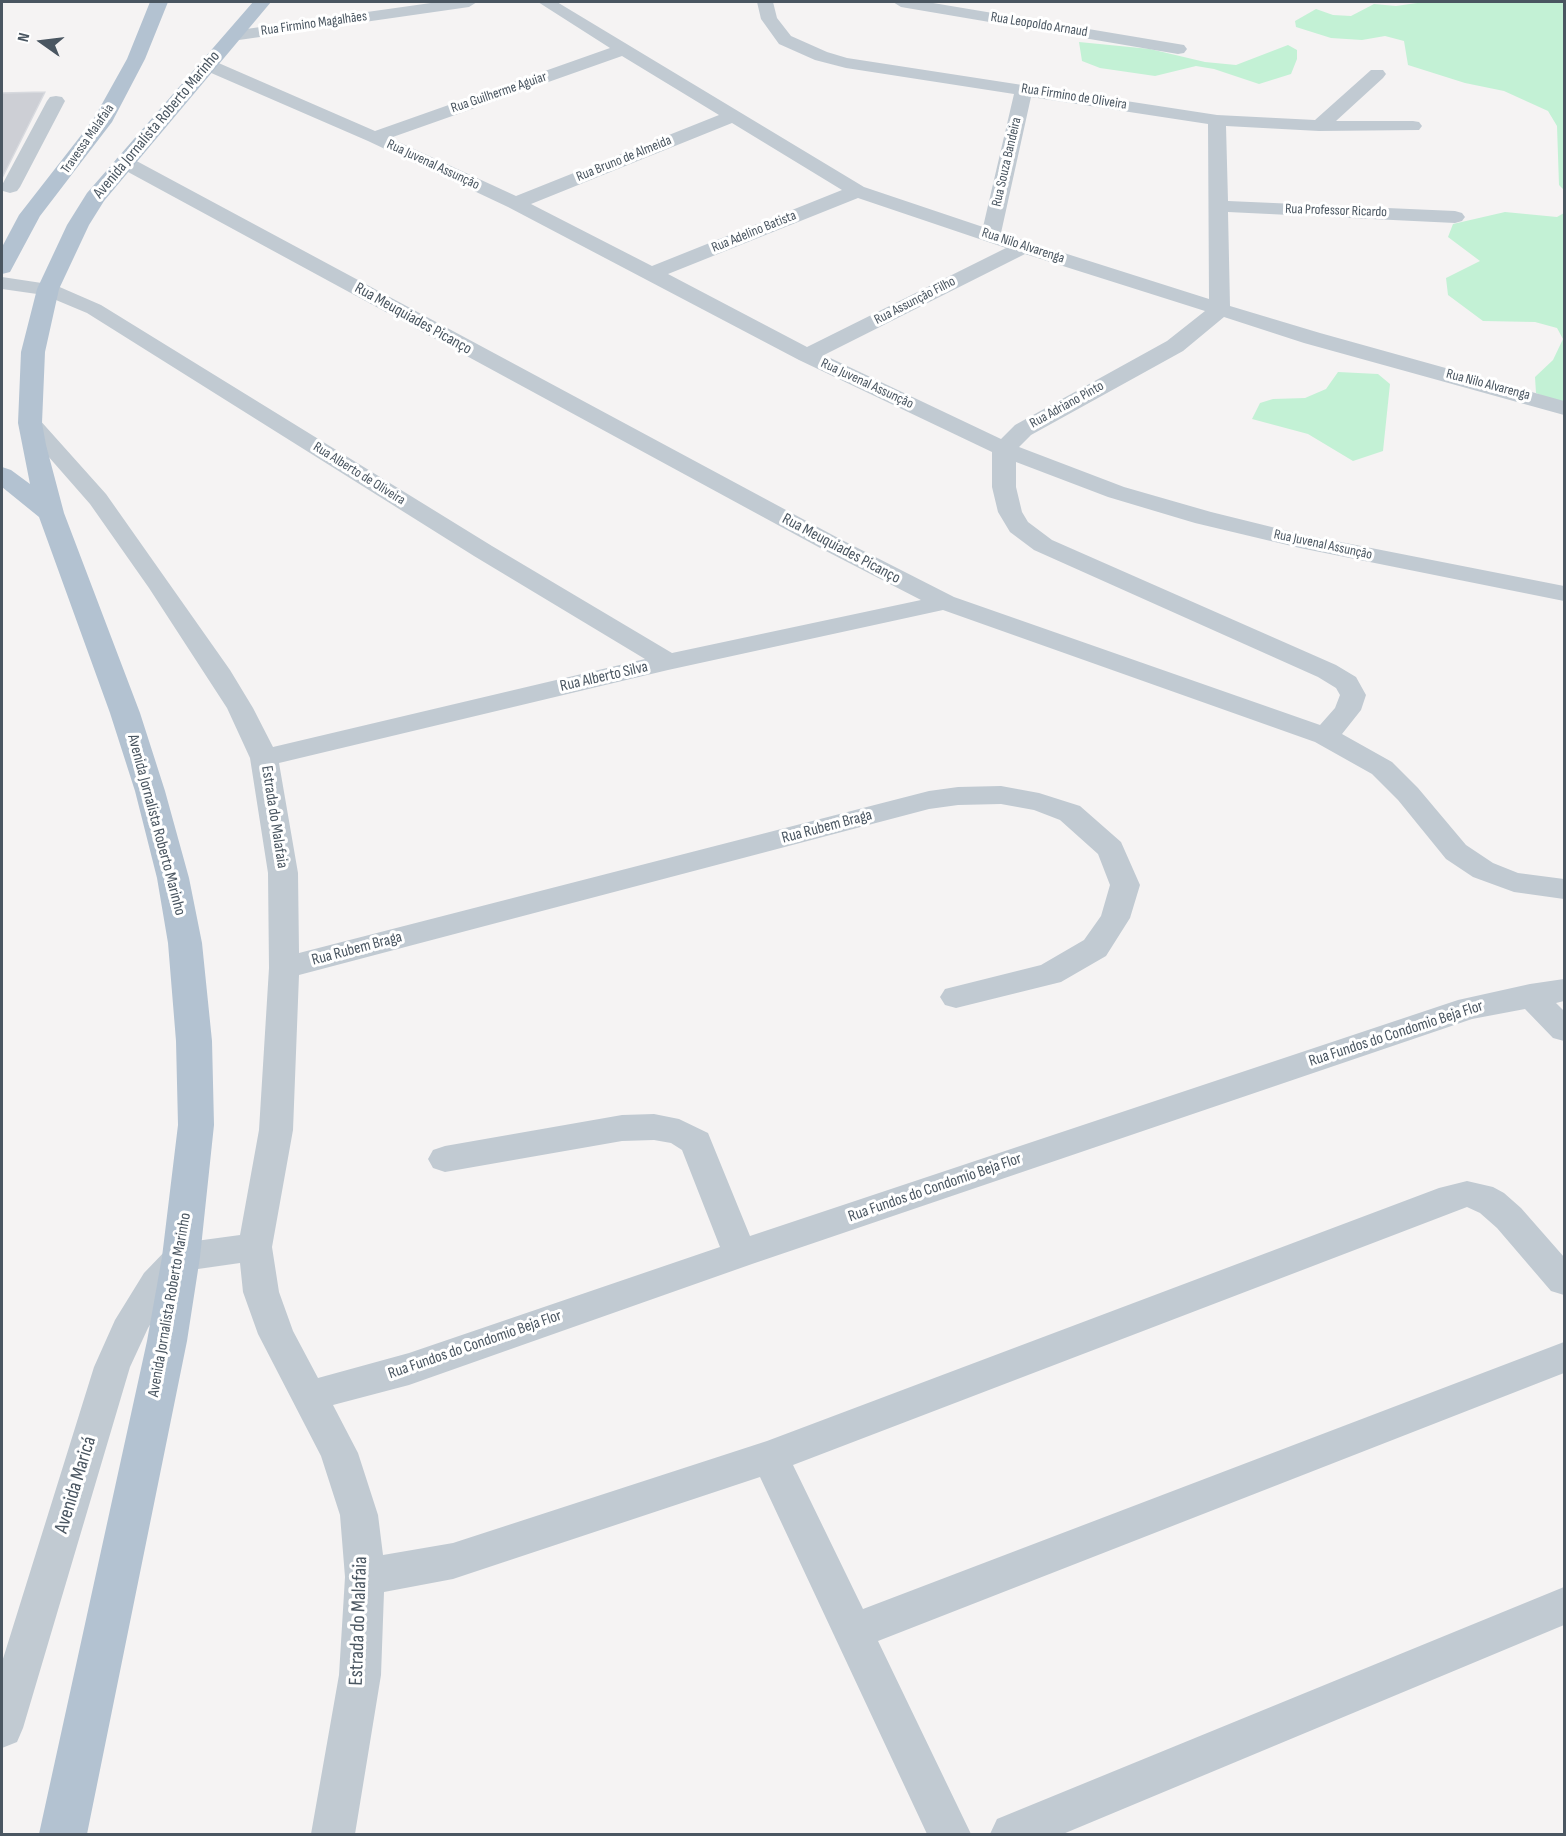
<!DOCTYPE html>
<meta charset="utf-8">
<style>
body{margin:0}
#map{position:relative;width:1566px;height:1836px;overflow:hidden;background:#f5f3f3;font-family:"Sofia Sans Condensed",sans-serif}
canvas{display:block}
.frame{position:absolute;inset:0;border:3px solid #4a5661;pointer-events:none}
.north{position:absolute;left:12px;top:12px;width:60px;height:60px;-webkit-text-stroke:4px #fff;paint-order:stroke;rotate:284deg;font-size:16px;font-weight:700;line-height:24px;text-align:center;color:#4a5661}
.north::after{content:'';display:block;margin:auto;width:21px;height:27px;background:#4a5661;clip-path:polygon(50% 0,100% 100%,50% 72%,0 100%)}
</style>
<div id="map">
<canvas width="1566" height="1836"></canvas>
<div class="frame"></div>
<div class="north">N</div>
</div>
<script>
const g = document.querySelector('canvas').getContext('2d');
g.lineJoin = 'round';
function fill(path, color) {
  g.fillStyle = color;
  g.fill(path, 'evenodd');
}
function toPath(rows) {
  const path = new Path2D();
  for (const r of rows) {
    path.moveTo(r[0], r[1]);
    for (let i = 2; i < r.length; i += 2) path.lineTo(r[i], r[i + 1]);
  }
  return path;
}
function strokePath(path, color, width, dash) {
  g.strokeStyle = color;
  g.lineWidth = width;
  g.lineCap = dash ? 'butt' : 'round';
  g.setLineDash(dash || []);
  g.stroke(path);
}
function drawText(font, color, halo, rows, align = 'center') {
  g.font = font + ' "Sofia Sans Condensed",sans-serif';
  g.lineWidth = 6;
  g.setLineDash([]);
  g.textBaseline = 'middle';
  g.strokeStyle = halo;
  g.fillStyle = color;
  for (const [text, x, y, turn = 0] of rows) {
    g.save();
    g.translate(x, y);
    g.rotate((+turn || 0) * Math.PI / 180);
    g.textAlign = isNaN(turn) ? turn : align;
    if (halo) g.strokeText(text, 0, 0);
    g.fillText(text, 0, 0);
    g.restore();
  }
}
fill(toPath([
 [1424,2,1564,2,1564,190,1559,185,1557,126,1548,111,1504,91,1465,83,1408,65,1404,41,1385,36,1362,40,1331,38,1296,27,1295,21,1316,9,1333,15,1351,16,1374,4,1396,6],
 [1079,42,1150,49,1205,62,1236,65,1288,45,1297,50,1297,59,1291,74,1259,84,1214,69,1196,66,1155,76,1100,68,1082,61],
 [1505,212,1557,217,1564,213,1564,405,1536,393,1535,377,1553,360,1563,339,1557,328,1535,322,1483,321,1448,295,1446,278,1480,261,1448,237,1453,224],
 [1338,372,1378,374,1390,384,1383,451,1353,461,1308,434,1252,419,1260,403,1273,399,1305,398,1326,389]
]), '#c3f1d5');
const building = toPath([
 [45,92,2,178,2,93,45,92]
]);
fill(building, '#cdcfd5');
strokePath(building, '#d7d9de', 1.5);
fill(toPath([
 [438,2,477,2,469,7,232,41,224,36,232,31,438,2],
 [538,2,557,2,864,187,983,227,1014,94,846,68,815,60,779,44,761,19,757,2,773,2,777,18,791,36,827,52,847,58,1217,115,1315,120,1371,70,1383,70,1386,74,1383,78,1336,121,1413,121,1419,122,1422,126,1419,130,1319,131,1226,126,1228,201,1455,211,1462,213,1465,217,1462,221,1455,223,1228,212,1230,306,1320,333,1564,401,1564,415,1304,343,1224,317,1183,351,1031,435,1019,447,1124,487,1211,512,1300,534,1564,586,1564,601,1300,548,1195,523,1108,497,1016,462,1016,487,1022,512,1028,522,1052,540,1336,665,1356,677,1366,695,1361,710,1342,734,1392,762,1418,788,1466,845,1493,863,1518,873,1564,879,1564,899,1514,892,1473,877,1446,859,1398,800,1372,774,1315,742,943,610,668,670,279,763,298,873,299,953,929,791,958,787,1001,786,1039,793,1080,806,1121,842,1140,885,1130,918,1106,956,1061,982,956,1008,945,1005,940,997,945,989,1041,965,1084,940,1101,916,1110,885,1098,854,1060,820,1034,810,1001,804,958,805,929,809,299,975,293,1130,272,1247,279,1292,293,1331,318,1378,409,1353,720,1247,682,1150,671,1143,654,1140,622,1141,445,1172,433,1168,428,1159,433,1150,445,1146,622,1115,654,1114,679,1119,708,1133,750,1236,1458,1000,1530,984,1564,979,1564,1001,1556,1003,1564,1011,1564,1041,1553,1038,1525,1009,1472,1019,752,1264,409,1385,333,1405,358,1453,378,1515,383,1555,453,1543,767,1441,1439,1188,1467,1181,1493,1187,1504,1193,1521,1208,1564,1257,1564,1295,1551,1291,1497,1228,1480,1213,1467,1207,793,1465,863,1609,1564,1342,1564,1373,878,1641,971,1834,927,1834,760,1477,453,1579,384,1592,381,1675,355,1834,311,1834,339,1675,345,1577,340,1515,321,1456,258,1334,243,1292,240,1263,191,1270,170,1293,148,1328,130,1367,23,1728,17,1742,2,1748,2,1662,94,1367,115,1320,144,1273,169,1247,181,1243,240,1235,259,1130,269,968,268,873,250,758,227,708,149,588,90,504,19,423,22,418,30,416,38,418,106,494,230,670,253,708,273,747,645,659,474,556,87,313,44,295,2,289,2,277,55,285,101,305,492,546,672,653,921,600,822,549,117,166,115,162,117,158,131,158,840,539,954,597,1320,725,1335,708,1340,695,1336,688,1318,677,1034,550,1010,532,998,512,992,487,992,452,799,360,508,207,368,141,202,69,199,65,202,61,208,60,214,61,375,131,610,48,538,2],
 [622,56,719,115,516,196,390,138,622,56],
 [1031,97,1208,124,1209,299,1001,233,1031,97],
 [732,123,842,190,652,266,531,204,732,123],
 [858,198,1006,248,807,347,668,274,858,198],
 [1025,254,1205,311,1167,341,1015,425,1001,439,824,355,1025,254],
 [893,2,927,2,1178,44,1184,45,1187,49,1184,53,1178,54,901,7,893,2],
 [56,96,62,97,65,101,20,187,17,191,10,193,3,191,2,185,47,101,50,97,56,96],
 [1564,1587,1564,1625,1063,1834,990,1834,997,1819,1564,1587]
]), '#c1cad2');
fill(toPath([
 [150,2,168,2,145,59,112,122,40,216,10,272,2,274,2,247,19,215,93,120,127,59,150,2],
 [253,2,271,2,104,201,89,225,59,289,45,352,42,423,46,445,64,513,140,713,165,791,189,878,202,943,212,1041,214,1125,200,1257,187,1341,87,1834,39,1834,147,1341,162,1257,178,1125,176,1041,168,943,157,878,135,791,110,713,39,517,2,487,2,467,11,470,30,484,18,423,21,352,37,289,67,225,87,193,253,2]
]), '#b3c2d1');
drawText('14px', '#4a5661', '#fff', [
 ["Rua Firmino Magalhães",314,24,-8],
 ["Rua Leopoldo Arnaud",1039,25,9],
 ["Rua Guilherme Aguiar",499,93,-19],
 ["Rua Firmino de Oliveira",1074,97,9],
 ["Travessa Malafaia",88,139,-55],
 ["Rua Bruno de Almeida",624,159,-22],
 ["Rua Souza Bandeira",1007,162,-77],
 ["Rua Juvenal Assunção",433,165,25],
 ["Rua Professor Ricardo",1336,211,2],
 ["Rua Adelino Batista",754,232,-22],
 ["Rua Nilo Alvarenga",1023,246,18],
 ["Rua Assunção Filho",915,301,-27],
 ["Rua Juvenal Assunção",867,384,25],
 ["Rua Nilo Alvarenga",1488,385,15],
 ["Rua Adriano Pinto",1067,405,-29],
 ["Rua Alberto de Oliveira",359,474,32],
 ["Rua Juvenal Assunção",1323,545,12]
]);
drawText('16px', '#4a5661', '#fff', [
 ["Avenida Jornalista Roberto Marinho",157,125,-50],
 ["Rua Meuquiades Picanço",413,319,29],
 ["Rua Meuquiades Picanço",841,549,28],
 ["Rua Alberto Silva",604,677,-13],
 ["Estrada do Malafaia",274,817,81],
 ["Avenida Jornalista Roberto Marinho",156,825,75],
 ["Rua Rubem Braga",827,827,-15],
 ["Rua Rubem Braga",357,949,-15],
 ["Rua Fundos do Condomio Beja Flor",1396,1034,-18],
 ["Rua Fundos do Condomio Beja Flor",935,1188,-19],
 ["Avenida Jornalista Roberto Marinho",170,1305,-80],
 ["Rua Fundos do Condomio Beja Flor",475,1345,-19]
]);
drawText('20px', '#4a5661', '#fff', [
 ["Avenida Maricá",76,1485,-73],
 ["Estrada do Malafaia",359,1621,-88]
]);
</script>
